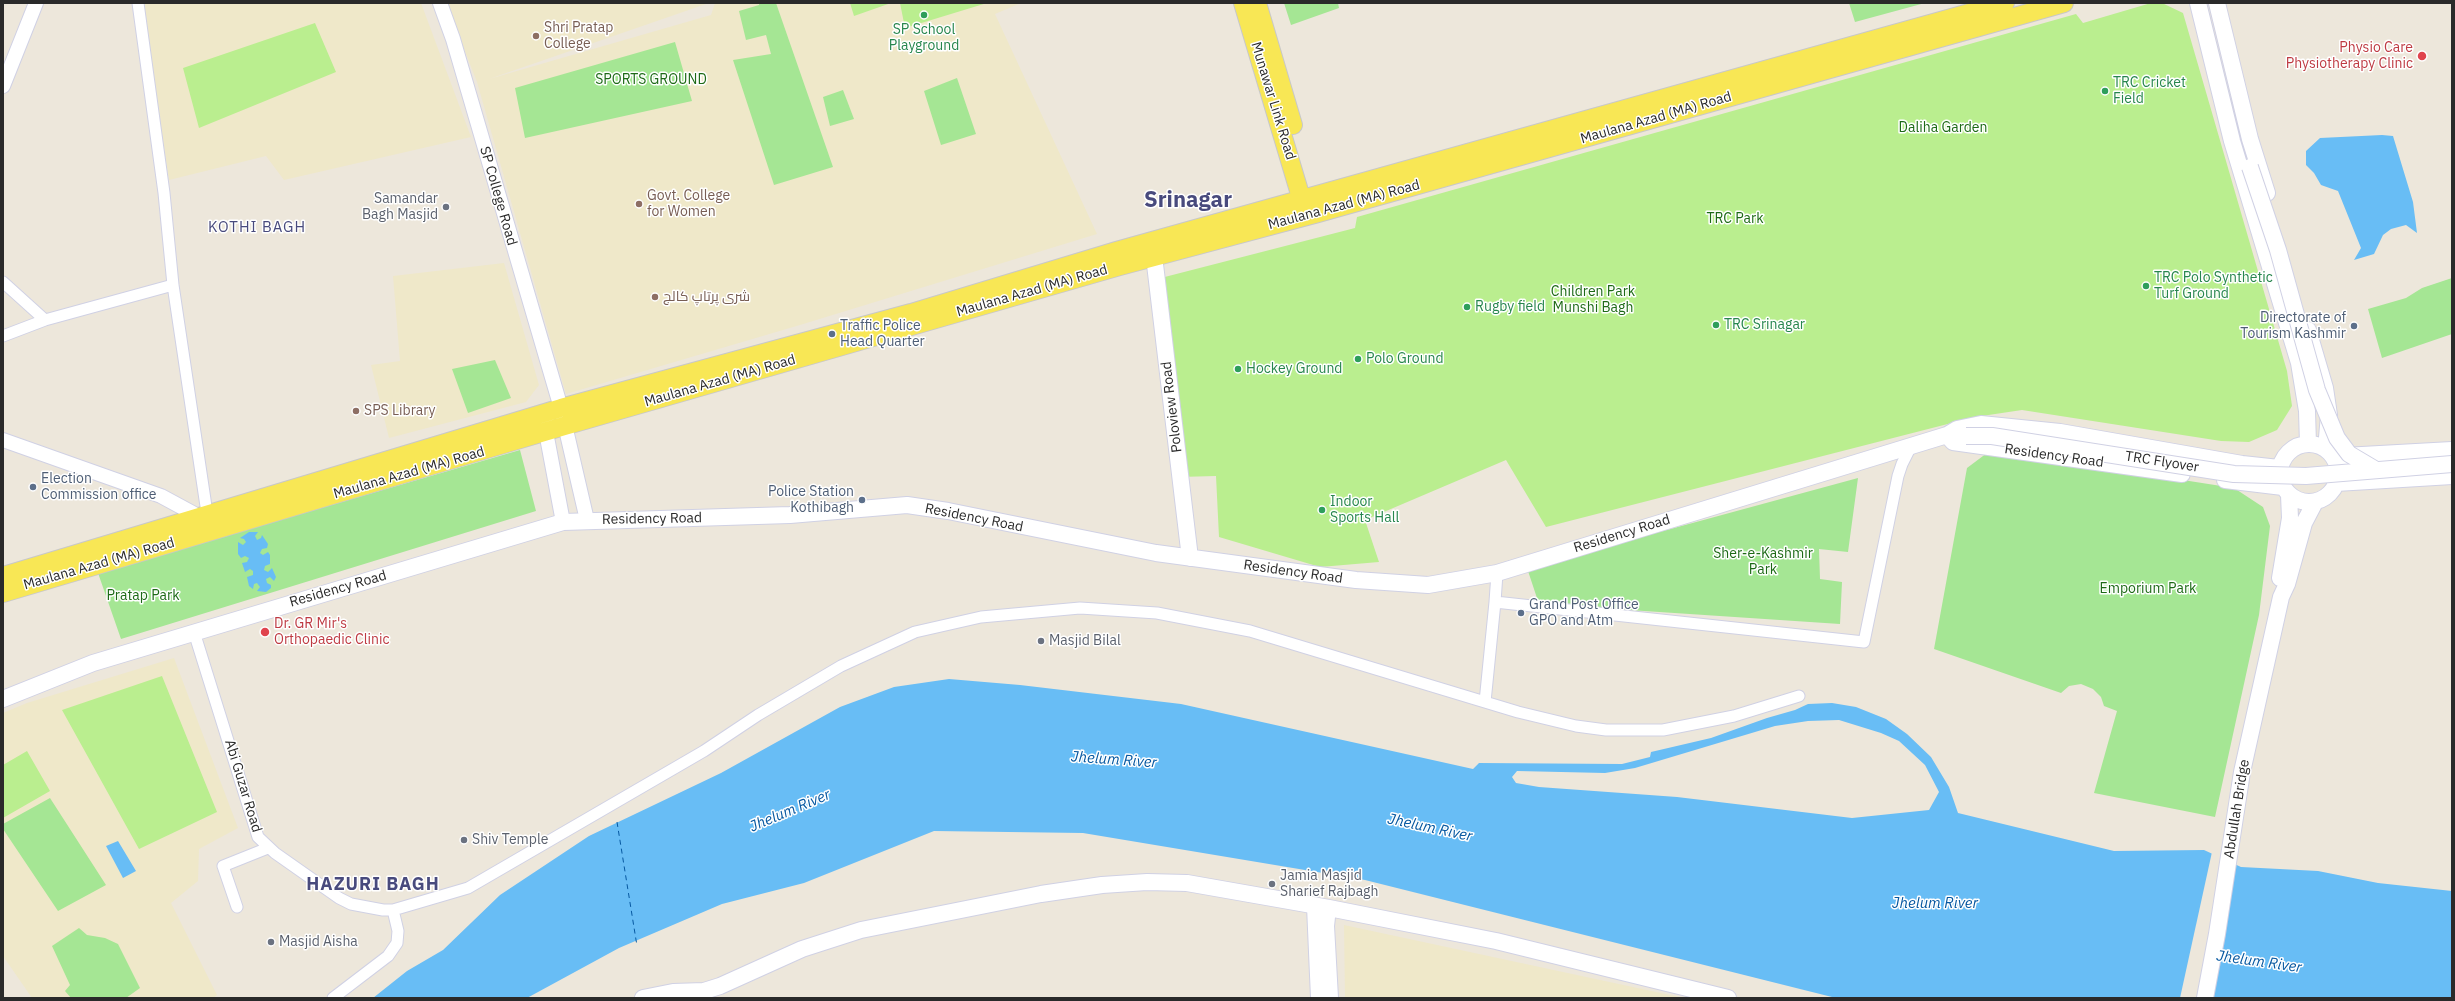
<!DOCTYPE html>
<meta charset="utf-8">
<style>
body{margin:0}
#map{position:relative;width:2455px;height:1001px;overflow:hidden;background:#ede7db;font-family:"IBM Plex Sans",sans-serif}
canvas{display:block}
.frame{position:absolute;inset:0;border:4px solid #2a2a2a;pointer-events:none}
</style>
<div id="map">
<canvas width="2455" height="1001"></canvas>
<div class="frame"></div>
</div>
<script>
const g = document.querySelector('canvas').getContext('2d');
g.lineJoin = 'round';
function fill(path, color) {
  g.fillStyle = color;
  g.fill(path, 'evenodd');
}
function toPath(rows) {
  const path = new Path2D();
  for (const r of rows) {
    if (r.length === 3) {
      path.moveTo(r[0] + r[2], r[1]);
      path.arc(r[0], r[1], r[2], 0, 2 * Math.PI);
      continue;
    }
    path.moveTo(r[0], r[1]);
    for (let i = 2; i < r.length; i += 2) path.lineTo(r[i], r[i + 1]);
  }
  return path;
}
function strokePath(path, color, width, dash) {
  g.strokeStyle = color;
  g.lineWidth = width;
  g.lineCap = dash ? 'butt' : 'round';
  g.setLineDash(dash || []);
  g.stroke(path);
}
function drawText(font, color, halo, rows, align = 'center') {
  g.font = font + ' "IBM Plex Sans",Cairo,sans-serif';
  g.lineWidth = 3;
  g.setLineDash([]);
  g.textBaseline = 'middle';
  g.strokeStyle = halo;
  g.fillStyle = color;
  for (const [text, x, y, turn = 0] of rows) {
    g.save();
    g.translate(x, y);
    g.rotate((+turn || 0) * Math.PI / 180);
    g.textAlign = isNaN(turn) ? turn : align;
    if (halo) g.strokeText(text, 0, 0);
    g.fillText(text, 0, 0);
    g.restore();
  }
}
fill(toPath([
 [141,3,421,3,471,137,284,180,266,156,169,180],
 [446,3,709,3,489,79,711,15,715,3,1021,3,995,14,1097,234,800,325,566,394,477,82],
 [504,263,539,385,526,402,389,438,371,365,400,361,393,276],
 [174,658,238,828,199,849,198,881,171,903,217,995,213,998,32,998,3,956,3,713,27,703],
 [1344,925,1684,998,1345,998]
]), '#efe8c9');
fill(toPath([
 [759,3,776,3,833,167,774,185,733,60,771,54,766,35,746,40,739,11,759,5],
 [1284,3,1338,3,1339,8,1291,25],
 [1849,3,1925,3,1855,22],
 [675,42,692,101,525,138,515,88],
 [957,78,976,134,941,145,924,91],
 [843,90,854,119,830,126,823,97],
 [2452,278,2452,334,2382,358,2368,309,2406,298,2422,288],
 [495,360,511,398,468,413,452,369],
 [520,450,536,511,121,639,98,573],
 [1991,450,2234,488,2263,507,2270,526,2259,615,2215,817,2094,793,2117,711,2104,706,2101,697,2093,689,2081,684,2069,686,2061,693,1934,649,1967,468],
 [1858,478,1848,552,1819,549,1820,579,1842,582,1840,624,1539,604,1527,568],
 [50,798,106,885,58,911,3,829,3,824],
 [79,928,87,935,105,938,118,944,140,988,126,998,71,998,65,991,70,985,52,946]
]), '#a5e694');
fill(toPath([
 [850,3,891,3,854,16],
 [900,3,987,3,905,28],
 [2151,3,2162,3,2183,13,2287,371,2292,406,2277,430,2249,442,2221,441,2022,410,1975,417,1546,527,1506,460,1365,520,1379,562,1320,567,1219,537,1216,476,1179,477,1153,280,1355,228,1357,217,2076,14,2083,23],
 [315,23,336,72,199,128,183,68],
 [162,676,217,812,139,849,62,710],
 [27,751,50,791,3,818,3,765]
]), '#baee8f');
fill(toPath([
 [2382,135,2393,136,2413,202,2417,233,2406,225,2391,229,2383,235,2374,254,2354,260,2361,248,2338,191,2321,185,2314,173,2306,165,2306,151,2320,138],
 [249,532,258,532,255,536,257,540,261,538,262,535,268,544,267,548,262,549,260,553,263,555,268,552,270,555,270,564,265,566,264,570,268,572,272,568,276,577,274,581,270,577,266,579,267,583,271,585,271,588,266,592,257,591,260,587,257,583,254,584,253,589,249,586,247,577,253,575,253,571,250,569,245,572,242,563,247,562,249,558,245,556,241,558,238,554,238,542,243,545,246,542,244,539,240,538],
 [949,679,1020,685,1181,704,1473,769,1479,763,1622,764,1650,757,1651,752,1711,738,1767,718,1795,710,1808,704,1832,703,1856,707,1886,719,1907,734,1931,757,1949,787,1958,813,2114,851,2204,850,2241,867,2318,871,2378,883,2452,891,2452,998,1836,998,1365,880,1083,833,934,831,804,883,722,904,619,948,527,998,373,998,407,971,443,950,500,895,589,836,721,773,840,707,894,687],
 [1839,720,1881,733,1899,741,1925,765,1939,792,1929,810,1852,818,1677,797,1539,787,1516,783,1512,777,1517,771,1605,773,1635,768,1775,726,1808,721],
 [118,841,136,871,123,878,106,846]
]), '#68bdf5');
fill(toPath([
 [2212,852,2231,861,2201,998,2180,998]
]), '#ede7db');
strokePath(toPath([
 [617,822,637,946]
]), '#0658a1', 1, [5, 4]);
const minor = toPath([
 [138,3,164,193,173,285,207,513],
 [3,282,45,320],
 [3,336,45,320,173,285],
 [1497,573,1495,602,1864,642,1898,476,1902,464,1912,444],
 [194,632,258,837,275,853,339,898,351,904,383,910,393,910,468,888,704,751,758,715,841,666,915,632,981,617,1080,608,1157,613,1250,631,1518,712,1576,726,1606,730,1663,730,1734,716,1799,696],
 [1485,702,1495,602],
 [237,907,223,866,268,848],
 [333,998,388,956,397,943,398,931,393,910]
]);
const tertiary = toPath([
 [440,3,453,39,561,408,587,520],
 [3,86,36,3],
 [547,422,546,432,563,522],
 [3,440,161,496,198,516],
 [1314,906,1318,998],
 [1329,908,1327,926,1331,998]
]);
const secondary = toPath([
 [2198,3,2232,141,2299,363,2307,411,2308,444],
 [2217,3,2250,139,2267,193],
 [1154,256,1190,558],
 [2308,330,2325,388,2329,415,2326,449],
 [1947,435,1953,442,2182,474],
 [2309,473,29],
 [2344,456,2452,450],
 [2225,480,2283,487],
 [2336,483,2452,476],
 [2280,578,2290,518,2289,495],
 [3,699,93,663,563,522,790,515,907,505,948,511,1156,553,1356,580,1428,585,1497,573,1947,435,1957,429,1981,424,2060,432,2242,464,2279,468],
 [643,998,673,992,704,991,720,986,802,949,861,930,1041,894,1102,885,1147,882,1187,883,1329,908,1496,941,1728,998],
 [2205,998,2217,934,2242,772,2281,597,2287,584,2304,523,2315,502]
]);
const primary = toPath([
 [1243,3,1305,211],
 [1257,3,1293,125],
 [3,576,561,408,911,313,1116,251,2005,3],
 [3,593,564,426,1120,266,1318,213,2064,3]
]);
strokePath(minor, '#d0d1e4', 13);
strokePath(tertiary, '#d0d1e4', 16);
strokePath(secondary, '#d0d1e4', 18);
strokePath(primary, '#c8c8c8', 20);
strokePath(minor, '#fff', 11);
strokePath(tertiary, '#fff', 14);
strokePath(secondary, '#fff', 16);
strokePath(primary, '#f8e755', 18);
const secondaryBridge = toPath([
 [2250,167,2278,250,2317,390,2337,438,2349,454,2376,470],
 [1966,436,1992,436,2234,474,2306,476,2452,464]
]);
strokePath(secondaryBridge, '#d0d1e4', 18, []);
strokePath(secondaryBridge, '#fff', 16);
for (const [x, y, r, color] of [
 [924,15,4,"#2e9e5b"],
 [536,36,4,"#8d6e63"],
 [2422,56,5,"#e0444e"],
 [2105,91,4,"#2e9e5b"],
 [639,204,4,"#8d6e63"],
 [446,207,4,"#6b7280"],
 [2146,286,4,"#2e9e5b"],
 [655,297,4,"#8d6e63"],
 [1467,307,4,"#2e9e5b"],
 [1716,325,4,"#2e9e5b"],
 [2354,326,4,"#5c6f8a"],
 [832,334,4,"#5c6f8a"],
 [1358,359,4,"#2e9e5b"],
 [1238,369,4,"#2e9e5b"],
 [356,411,4,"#8d6e63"],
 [33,487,4,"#5c6f8a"],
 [862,500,4,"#5c6f8a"],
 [1322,510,4,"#2e9e5b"],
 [1521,613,4,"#5c6f8a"],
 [265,632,5,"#e0444e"],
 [1041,641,4,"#6b7280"],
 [464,840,4,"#6b7280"],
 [1272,884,4,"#6b7280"],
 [271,942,4,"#6b7280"]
]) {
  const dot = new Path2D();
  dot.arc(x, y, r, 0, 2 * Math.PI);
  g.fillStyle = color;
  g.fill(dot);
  strokePath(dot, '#fff', 1.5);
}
drawText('14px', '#785e54', '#fff', [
 ["Shri Pratap",544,28],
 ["College",544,44],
 ["Govt. College",647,196],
 ["for Women",647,212],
 ["شری پرتاپ کالج",663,297],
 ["SPS Library",364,411]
], 'left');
drawText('14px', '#27864d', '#fff', [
 ["SP School",924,30,"center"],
 ["Playground",924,46,"center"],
 ["TRC Cricket",2113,83],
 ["Field",2113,99],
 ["TRC Polo Synthetic",2154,278],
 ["Turf Ground",2154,294],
 ["Rugby field",1475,307],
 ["TRC Srinagar",1724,325],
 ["Polo Ground",1366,359],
 ["Hockey Ground",1246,369],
 ["Indoor",1330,502],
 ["Sports Hall",1330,518]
], 'left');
drawText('14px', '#be3a42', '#fff', [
 ["Physio Care",2413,48],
 ["Physiotherapy Clinic",2413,64],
 ["Dr. GR Mir's",274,624,"left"],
 ["Orthopaedic Clinic",274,640,"left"]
], 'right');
drawText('14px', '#1d6a16', '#fff', [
 ["SPORTS GROUND",651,80],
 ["Daliha Garden",1943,128],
 ["TRC Park",1735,219],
 ["Children Park",1593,292],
 ["Munshi Bagh",1593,308],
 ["Sher-e-Kashmir",1763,554],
 ["Park",1763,570],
 ["Emporium Park",2148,589],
 ["Pratap Park",143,596]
]);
drawText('14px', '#2a2a2a', '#fff', [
 ["Munawar Link Road",1273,101,73],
 ["Maulana Azad (MA) Road",1656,118,-16],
 ["SP College Road",498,196,74],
 ["Maulana Azad (MA) Road",1344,205,-15],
 ["Maulana Azad (MA) Road",1032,291,-16],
 ["Maulana Azad (MA) Road",720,381,-16],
 ["Poloview Road",1172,407,-97],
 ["Residency Road",2054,456,8],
 ["TRC Flyover",2162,462,9],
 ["Maulana Azad (MA) Road",409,473,-16],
 ["Residency Road",974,518,11],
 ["Residency Road",652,519,-1],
 ["Residency Road",1622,534,-17],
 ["Maulana Azad (MA) Road",99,564,-16],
 ["Residency Road",1293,572,8],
 ["Residency Road",338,589,-16],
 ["Abi Guzar Road",243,786,73],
 ["Abdullah Bridge",2237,809,-81]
]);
drawText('14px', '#5b616d', '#fff', [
 ["Samandar",438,199,"right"],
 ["Bagh Masjid",438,215,"right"],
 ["Masjid Bilal",1049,641],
 ["Shiv Temple",472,840],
 ["Jamia Masjid",1280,876],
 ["Sharief Rajbagh",1280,892],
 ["Masjid Aisha",279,942]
], 'left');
drawText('14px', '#4e5e75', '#fff', [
 ["Directorate of",2346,318,"right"],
 ["Tourism Kashmir",2346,334,"right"],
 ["Traffic Police",840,326],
 ["Head Quarter",840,342],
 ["Election",41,479],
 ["Commission office",41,495],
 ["Police Station",854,492,"right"],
 ["Kothibagh",854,508,"right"],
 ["Grand Post Office",1529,605],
 ["GPO and Atm",1529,621]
], 'left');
g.letterSpacing = '1px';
drawText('15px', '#484a7d', '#fff', [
 ["KOTHI BAGH",257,228]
]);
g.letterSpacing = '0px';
drawText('italic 15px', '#0658a1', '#fff', [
 ["Jhelum River",1114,760,4],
 ["Jhelum River",790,811,-23],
 ["Jhelum River",1430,828,12],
 ["Jhelum River",1935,904],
 ["Jhelum River",2259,962,8]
]);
g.letterSpacing = '1px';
drawText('bold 18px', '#484a7d', '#fff', [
 ["HAZURI BAGH",373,885]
]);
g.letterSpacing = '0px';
drawText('bold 22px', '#484a7d', '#fff', [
 ["Srinagar",1188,201]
]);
</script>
